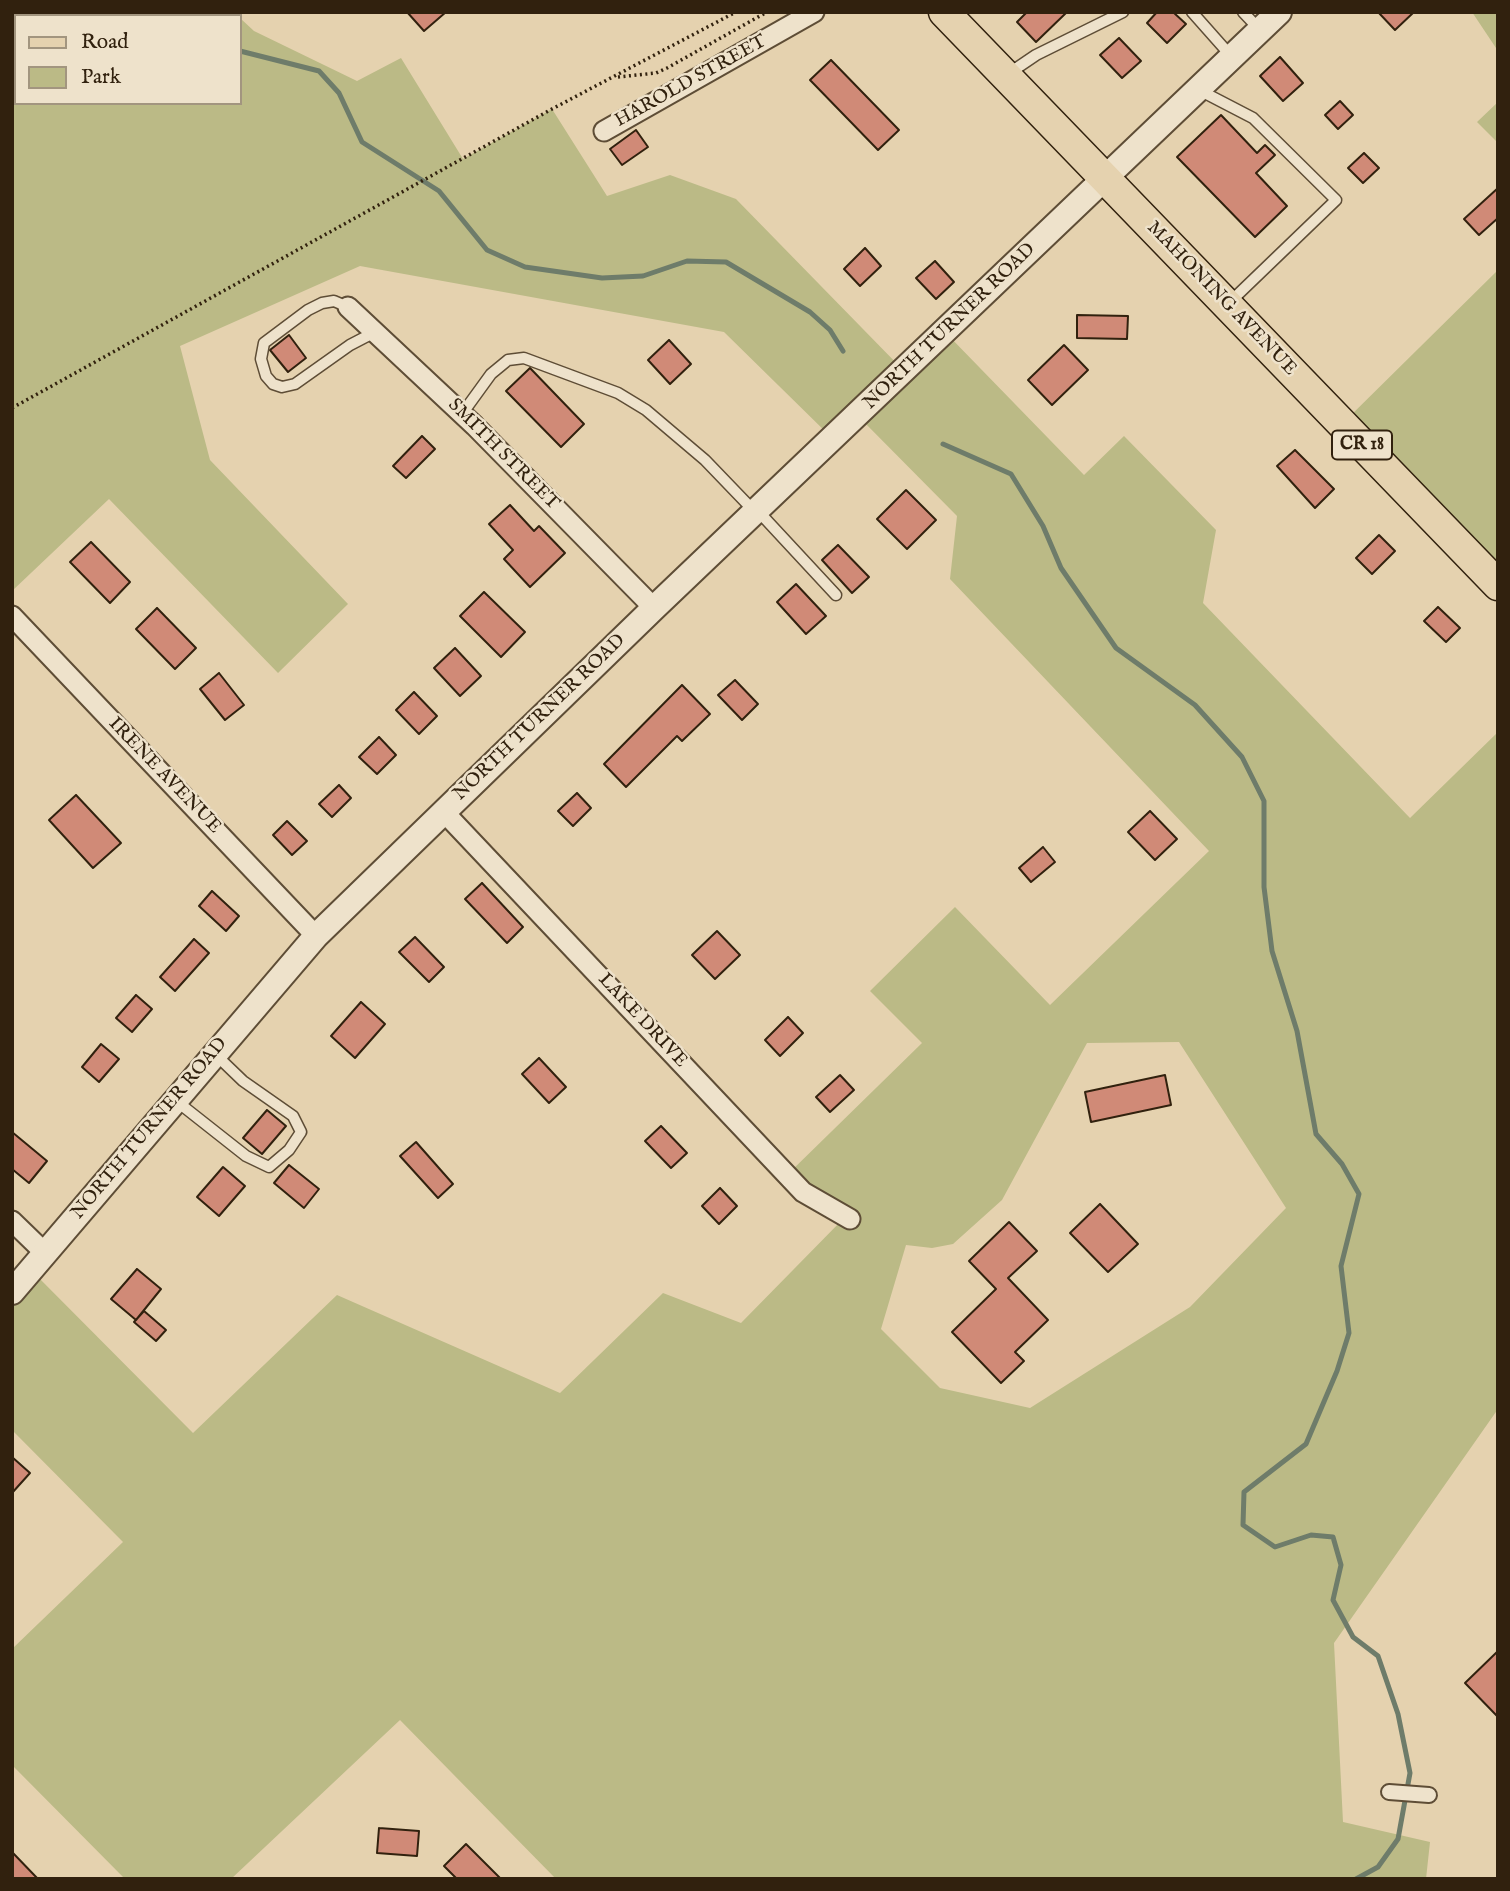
<!DOCTYPE html>
<style>
body{margin:0}
#map{position:relative;width:1510px;height:1891px;overflow:hidden;background:#e5d2af;font-family:"IM FELL English",serif}
canvas{display:block}
.frame{position:absolute;inset:0;border:14px solid #31210e;pointer-events:none}
.legend{position:absolute;left:14px;top:14px;width:228px;height:91px;box-sizing:border-box;background:#eee2cb;border:2px solid #a2957f;margin:0;padding:9px 12px;list-style:none;font-size:21px;color:#31210e}
.legend li{display:flex;align-items:center;gap:14px;height:35px}
.legend b{width:35px;border:2px solid #a2957f}
</style>
<div id="map">
<canvas width="1510" height="1891"></canvas>
<div class="frame"></div>
<ul class="legend">
<li><b style="height:9px;background:#e5d2af"></b>Road</li>
<li><b style="height:19px;background:#bbba86"></b>Park</li>
</ul>
</div>
<script>
const g = document.querySelector('canvas').getContext('2d');
g.lineJoin = 'round';
function fill(path, color) {
  g.fillStyle = color;
  g.fill(path, 'evenodd');
}
function toPath(rows) {
  const path = new Path2D();
  for (const r of rows) {
    path.moveTo(r[0], r[1]);
    for (let i = 2; i < r.length; i += 2) path.lineTo(r[i], r[i + 1]);
  }
  return path;
}
function strokePath(path, color, width, dash) {
  g.strokeStyle = color;
  g.lineWidth = width;
  g.lineCap = dash ? 'butt' : 'round';
  g.setLineDash(dash || []);
  g.stroke(path);
}
function drawText(font, color, halo, rows, align = 'center') {
  g.font = font + ' "IM FELL English",serif';
  g.lineWidth = 5;
  g.setLineDash([]);
  g.textBaseline = 'middle';
  g.strokeStyle = halo;
  g.fillStyle = color;
  for (const [text, x, y, turn = 0] of rows) {
    g.save();
    g.translate(x, y);
    g.rotate((+turn || 0) * Math.PI / 180);
    g.textAlign = isNaN(turn) ? turn : align;
    if (halo) g.strokeText(text, 0, 0);
    g.fillText(text, 0, 0);
    g.restore();
  }
}
fill(toPath([
 [12,12,233,12,237,16,16,16,16,103,240,103,240,18,254,31,357,81,401,58,463,159,552,109,607,196,670,175,736,199,904,371,945,332,1084,475,1124,436,1216,530,1203,603,1410,818,1498,732,1498,1409,1334,1643,1343,1822,1430,1842,1426,1879,556,1879,400,1720,231,1879,125,1879,12,1765,12,1649,123,1542,12,1430,12,1292,31,1270,193,1433,337,1295,560,1393,663,1293,741,1323,845,1217,787,1175,922,1043,870,991,955,907,1050,1005,1209,851,950,579,957,516,858,416,833,439,724,332,360,266,180,346,210,460,348,604,278,673,109,499,12,591],
 [1179,1042,1286,1208,1190,1307,1030,1408,940,1388,881,1329,906,1245,932,1248,953,1244,1002,1200,1087,1043],
 [1472,12,1498,12,1498,51],
 [1498,102,1498,143,1477,122],
 [1498,270,1498,585,1342,424]
]), '#bbba86');
strokePath(toPath([
 [12,18,16,19],
 [240,51,319,71,339,93,362,142,439,191,487,250,525,267,602,278,643,276,687,261,726,262,810,312,830,330,843,351],
 [943,444,1011,474,1043,526,1061,568,1116,648,1195,705,1242,757,1264,801,1264,887,1272,951,1297,1031,1316,1134,1342,1164,1359,1194,1341,1266,1349,1333,1337,1371,1306,1444,1244,1492,1243,1525,1275,1547,1311,1535,1333,1537,1341,1565,1333,1600,1353,1637,1378,1656,1398,1714,1410,1773,1398,1839,1378,1867,1356,1879]
]), '#6e7c6a', 5);
const building = toPath([
 [407,12,446,12,424,31,407,12],
 [1027,12,1067,12,1036,42,1017,22,1027,12],
 [1157,12,1173,12,1186,24,1167,43,1147,23,1157,12],
 [1378,12,1414,12,1395,30,1378,12],
 [1119,38,1141,61,1122,78,1100,55,1119,38],
 [1280,57,1303,83,1283,101,1260,76,1280,57],
 [831,60,899,130,878,150,810,80,831,60],
 [1340,101,1353,115,1338,129,1325,115,1340,101],
 [1221,115,1257,153,1265,145,1275,155,1256,173,1287,206,1255,237,1177,157,1221,115],
 [636,130,648,147,622,165,610,149,636,130],
 [1364,153,1379,168,1363,183,1348,168,1364,153],
 [1498,188,1498,218,1479,235,1464,219,1498,188],
 [865,248,881,266,860,286,844,269,865,248],
 [935,261,954,282,936,299,916,278,935,261],
 [1077,315,1128,316,1127,339,1077,338,1077,315],
 [289,335,306,358,288,372,270,350,289,335],
 [669,340,691,364,670,384,648,360,669,340],
 [1064,345,1088,370,1052,405,1028,380,1064,345],
 [530,368,584,424,561,447,506,391,530,368],
 [422,436,435,449,406,478,393,466,422,436],
 [1295,450,1334,489,1315,508,1277,466,1295,450],
 [906,490,936,520,907,549,877,519,906,490],
 [510,505,534,531,539,526,565,553,530,587,504,559,513,550,489,524,510,505],
 [1379,535,1395,551,1372,574,1356,558,1379,535],
 [91,542,130,582,110,603,70,562,91,542],
 [838,545,869,577,852,593,822,560,838,545],
 [796,584,826,616,806,634,777,602,796,584],
 [484,592,525,632,501,657,460,616,484,592],
 [1438,607,1460,628,1446,642,1424,621,1438,607],
 [157,608,196,648,175,669,136,629,157,608],
 [455,648,481,676,460,696,434,668,455,648],
 [219,673,244,705,225,720,200,689,219,673],
 [735,680,758,704,742,720,718,695,735,680],
 [682,685,710,714,682,741,677,736,626,787,604,764,682,685],
 [414,692,437,716,419,734,396,710,414,692],
 [379,737,396,755,377,774,359,757,379,737],
 [339,785,351,798,332,817,319,804,339,785],
 [577,793,591,808,573,826,558,811,577,793],
 [76,795,121,843,93,868,49,820,76,795],
 [1150,811,1177,839,1155,860,1128,832,1150,811],
 [287,821,307,841,292,855,273,835,287,821],
 [1043,847,1055,862,1031,882,1019,868,1043,847],
 [482,883,523,927,507,943,465,899,482,883],
 [212,891,239,916,226,931,199,906,212,891],
 [717,931,740,955,715,979,692,955,717,931],
 [415,937,444,967,429,982,399,952,415,937],
 [194,939,209,953,175,991,160,977,194,939],
 [136,995,152,1009,132,1032,116,1018,136,995],
 [361,1002,385,1024,355,1058,331,1036,361,1002],
 [788,1017,803,1033,780,1056,765,1040,788,1017],
 [101,1044,119,1059,99,1082,82,1067,101,1044],
 [539,1058,566,1087,549,1103,522,1074,539,1058],
 [840,1075,854,1090,830,1112,816,1097,840,1075],
 [1165,1075,1171,1105,1091,1122,1085,1092,1165,1075],
 [267,1110,286,1126,262,1154,243,1138,267,1110],
 [661,1126,687,1153,671,1168,645,1141,661,1126],
 [12,1132,47,1161,29,1183,12,1169,12,1132],
 [416,1142,453,1184,438,1198,400,1156,416,1142],
 [289,1165,319,1189,304,1208,274,1183,289,1165],
 [223,1167,245,1186,219,1216,197,1197,223,1167],
 [720,1188,737,1206,719,1224,702,1206,720,1188],
 [1100,1204,1138,1244,1108,1272,1070,1233,1100,1204],
 [1009,1222,1037,1251,1008,1278,1048,1320,1015,1352,1024,1361,1001,1383,952,1332,996,1289,969,1261,1009,1222],
 [137,1269,161,1289,136,1320,111,1299,137,1269],
 [144,1311,166,1330,156,1341,134,1322,144,1311],
 [12,1457,30,1473,12,1493,12,1457],
 [1498,1651,1498,1717,1465,1683,1498,1651],
 [379,1828,419,1831,417,1856,377,1853,379,1828],
 [466,1844,501,1879,457,1879,444,1866,466,1844],
 [12,1852,38,1879,12,1879,12,1852]
]);
fill(building, '#d08a77');
strokePath(building, '#31210e', 2);
const service = toPath([
 [1192,12,1231,56],
 [1243,12,1260,30],
 [1008,74,1036,55,1123,12],
 [1199,90,1253,118,1336,200,1230,302],
 [348,307,334,301,322,303,308,310,264,343,261,359,266,376,273,384,282,387,295,384,350,345,375,332],
 [462,414,491,374,508,360,524,358,618,393,646,410,705,460,755,512],
 [758,511,836,595],
 [175,1100,246,1156,269,1167,289,1150,301,1132,293,1116,243,1081,217,1056]
]);
const pedestrian = toPath([
 [1389,1792,1429,1795]
]);
const minor = toPath([
 [604,131,814,12],
 [348,307,475,426,654,608],
 [12,616,316,936],
 [443,811,803,1192,850,1219],
 [12,1221,45,1253]
]);
const tertiary = toPath([
 [12,1292,316,936,654,608,1279,12]
]);
const primary = toPath([
 [944,12,1498,585]
]);
strokePath(service, '#5e4d36', 13);
strokePath(pedestrian, '#5e4d36', 18);
strokePath(minor, '#5e4d36', 23);
strokePath(tertiary, '#5e4d36', 28);
strokePath(primary, '#31210e', 33);
strokePath(toPath([
 [618,77,656,73,667,68,767,12],
 [12,408,552,109,736,12]
]), '#31210e', 3.5, [2, 3.5]);
strokePath(service, '#eee2cb', 10);
strokePath(pedestrian, '#eee2cb', 14);
strokePath(minor, '#eee2cb', 19);
strokePath(tertiary, '#eee2cb', 24);
strokePath(primary, '#e5d2af', 30);
for (const [x, y, w] of [
 [1362,445,60]
]) {
  const box = new Path2D();
  box.roundRect(x - w / 2, y - 14.5, w, 29, 5);
  g.fillStyle = '#eee2cb';
  g.fill(box);
  strokePath(box, '#31210e', 2);
}
drawText('bold 18px', '#31210e', null, [
 ["CR 18",1362,445]
]);
drawText('19px', '#31210e', '#eee2cb', [
 ["HAROLD STREET",691,82,-29],
 ["MAHONING AVENUE",1221,299,46],
 ["NORTH TURNER ROAD",950,327,-44],
 ["SMITH STREET",503,455,45],
 ["NORTH TURNER ROAD",540,718,-44],
 ["IRENE AVENUE",164,776,46],
 ["LAKE DRIVE",642,1021,47],
 ["NORTH TURNER ROAD",150,1129,-50]
]);
</script>
